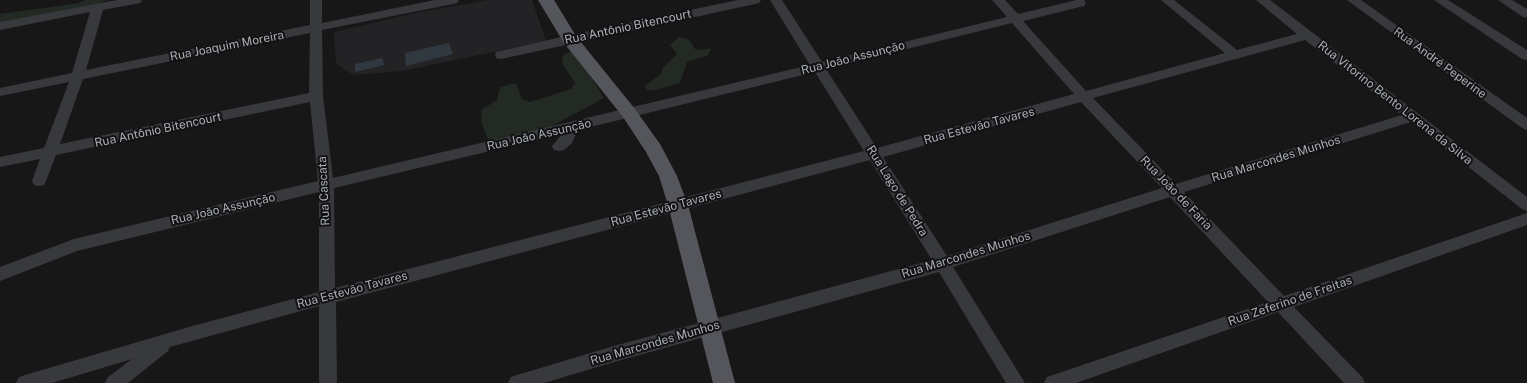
<!DOCTYPE html>
<meta charset="utf-8">
<style>
body{margin:0}
canvas{display:block;background:#171718}
</style>
<canvas width="1527" height="383"></canvas>
<script>
const g = document.querySelector('canvas').getContext('2d');
g.lineJoin = 'round';
function fill(path, color) {
  g.fillStyle = color;
  g.fill(path, 'evenodd');
}
function toPath(rows) {
  const path = new Path2D();
  for (const r of rows) {
    path.moveTo(r[0], r[1]);
    for (let i = 2; i < r.length; i += 2) path.lineTo(r[i], r[i + 1]);
  }
  return path;
}
function drawText(font, color, halo, rows, align = 'center') {
  g.font = font + ' "Public Sans",sans-serif';
  g.lineWidth = 4;
  g.setLineDash([]);
  g.textBaseline = 'middle';
  g.strokeStyle = halo;
  g.fillStyle = color;
  for (const [text, x, y, turn = 0] of rows) {
    g.save();
    g.translate(x, y);
    g.rotate((+turn || 0) * Math.PI / 180);
    g.textAlign = isNaN(turn) ? turn : align;
    if (halo) g.strokeText(text, 0, 0);
    g.fillText(text, 0, 0);
    g.restore();
  }
}
fill(toPath([
 [489,0,532,0,546,41,402,71,353,75,336,63,334,32,421,12]
]), '#232325');
fill(toPath([
 [85,0,107,0,101,3,0,23,0,14,79,3],
 [679,37,688,39,695,49,703,50,711,48,708,55,687,62,680,83,654,90,647,90,645,86,661,74,663,68,677,54,670,45],
 [574,50,604,98,550,127,489,142,482,124,481,110,497,100,500,87,516,83,522,99,530,102,571,89,575,83,562,63,563,55]
]), '#232a24');
fill(toPath([
 [449,43,453,54,406,66,405,53],
 [382,58,384,65,355,72,355,64]
]), '#313940');
fill(toPath([
 [117,0,142,0,140,3,103,10,86,70,310,25,310,0,322,0,322,23,435,0,459,0,457,3,453,4,322,30,323,96,333,178,810,65,770,0,782,0,822,62,1007,17,992,0,1005,0,1018,14,1077,0,1084,0,1086,3,1084,6,1023,21,1086,91,1225,53,1161,0,1174,0,1237,50,1297,34,1256,0,1270,0,1527,197,1527,211,1522,209,1411,122,1184,192,1284,296,1527,213,1527,225,1294,307,1362,377,1365,383,1344,383,1278,312,1076,383,1044,383,1047,377,1053,375,1268,302,1170,197,953,267,1025,383,1006,383,939,272,614,362,544,383,508,383,511,377,517,375,614,346,932,260,870,160,336,302,337,383,319,383,319,306,170,347,168,351,128,383,105,383,108,377,132,359,52,383,16,383,19,377,25,375,189,327,319,292,319,192,77,251,0,281,0,267,74,239,318,181,310,102,56,155,46,181,44,185,39,186,34,185,32,181,40,159,0,167,0,157,44,148,69,82,0,96,0,88,72,73,90,12,0,30,0,22,117,0],
 [1012,23,1074,94,877,148,826,69,1012,23],
 [310,33,309,93,60,144,83,79,310,33],
 [1305,40,1402,115,1176,184,1093,98,1305,40],
 [815,72,864,151,335,288,334,188,562,134,552,146,554,150,559,151,564,150,572,143,578,130,815,72],
 [1081,102,1162,188,947,256,883,157,1081,102],
 [738,0,761,0,759,3,755,4,501,59,496,58,495,55,496,52,570,35,738,0],
 [1347,0,1361,0,1527,118,1527,130,1522,128,1347,0],
 [1434,0,1448,0,1527,50,1527,60,1522,59,1434,0],
 [1498,0,1512,0,1527,9,1527,18,1523,17,1498,0]
]), '#38393d');
fill(toPath([
 [538,0,554,0,576,36,635,109,660,144,677,176,688,205,735,383,713,383,668,205,659,176,646,152,623,117,564,43,538,0]
]), '#54565b');
drawText('12px', '#aaaeb7', '#121213', [
 ["Rua Antônio Bitencourt",628,27,-12],
 ["Rua Joaquim Moreira",227,46,-11],
 ["Rua João Assunção",853,58,-14],
 ["Rua André Peperine",1440,63,36],
 ["Rua Vitorino Bento Lorena da Silva",1395,103,38],
 ["Rua Estevão Tavares",979,126,-15],
 ["Rua Antônio Bitencourt",158,130,-12],
 ["Rua João Assunção",539,135,-13],
 ["Rua Marcondes Munhos",1276,159,-17],
 ["Rua Cascata",324,191,-93],
 ["Rua Lago de Pedra",897,191,58],
 ["Rua João de Faria",1176,193,46],
 ["Rua Estevão Tavares",666,208,-15],
 ["Rua João Assunção",223,209,-13],
 ["Rua Marcondes Munhos",966,255,-17],
 ["Rua Estevão Tavares",352,290,-15],
 ["Rua Zeferino de Freitas",1290,301,-19],
 ["Rua Marcondes Munhos",655,343,-16]
]);
</script>
